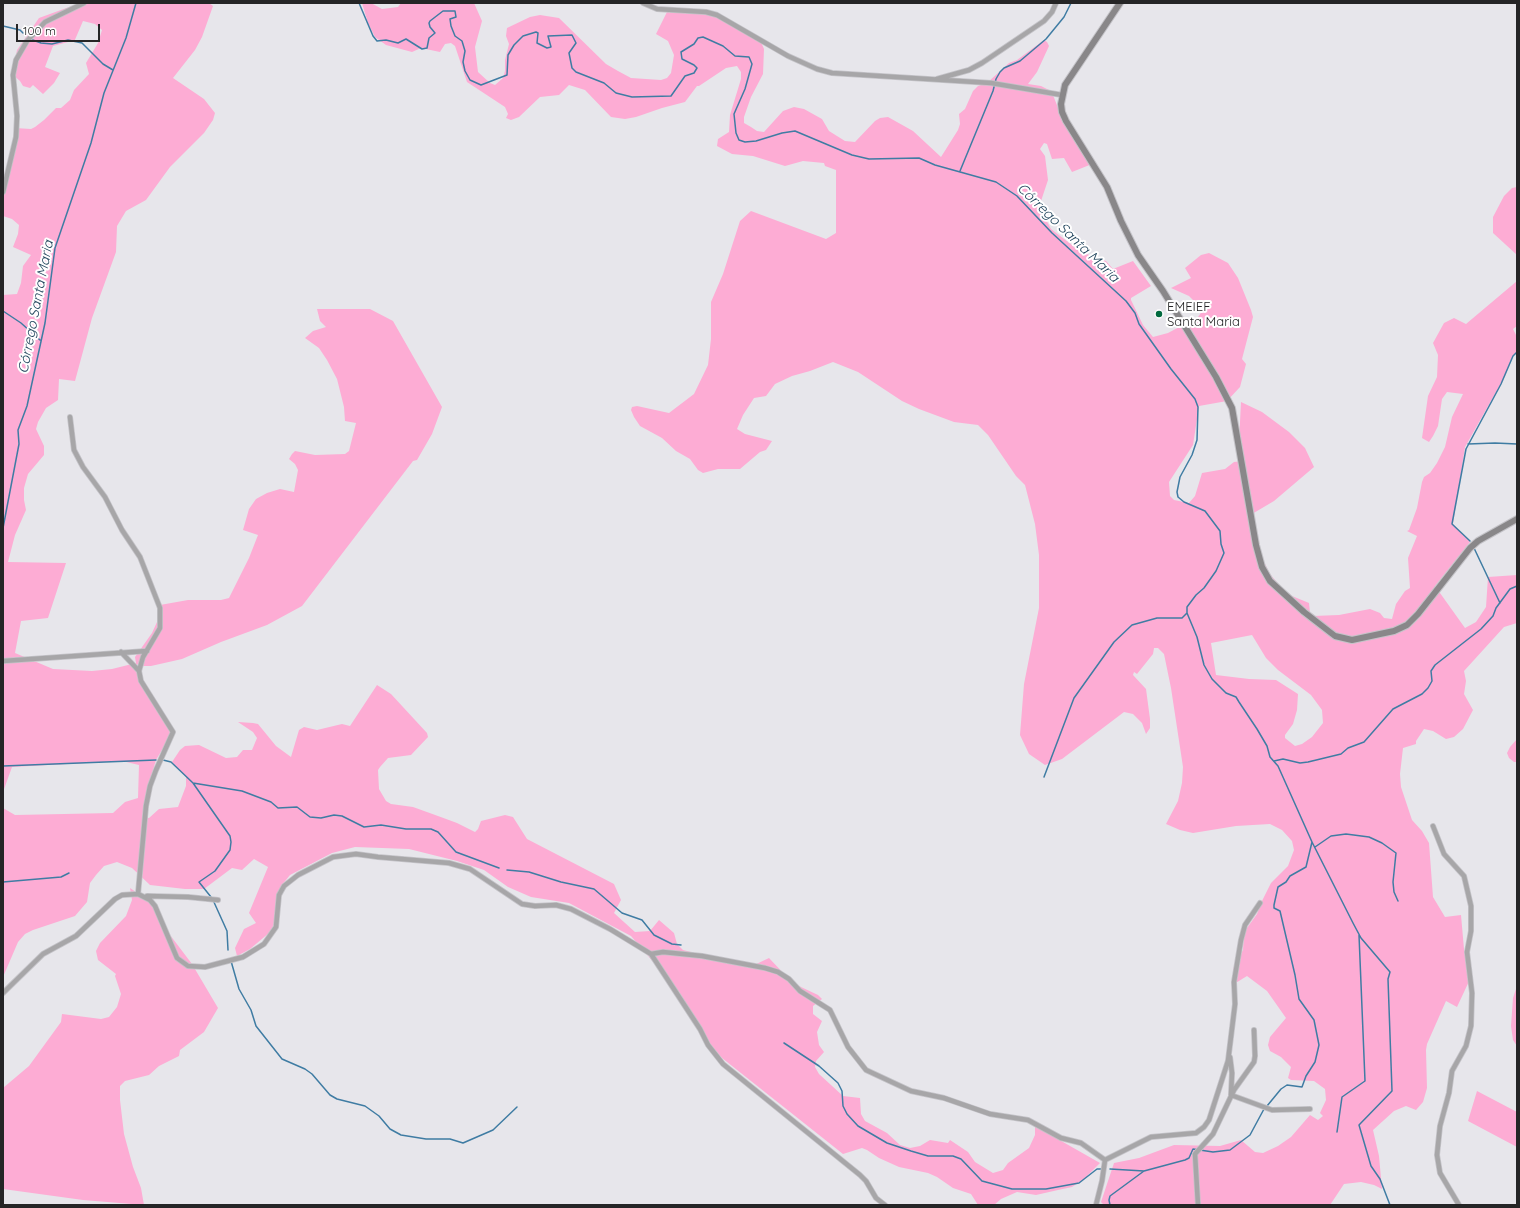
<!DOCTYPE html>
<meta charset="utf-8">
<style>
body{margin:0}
#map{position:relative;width:1520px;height:1208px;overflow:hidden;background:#e7e6eb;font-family:Quicksand,sans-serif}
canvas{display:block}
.frame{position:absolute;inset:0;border:4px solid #252526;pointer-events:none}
.scale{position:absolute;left:16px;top:24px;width:84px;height:18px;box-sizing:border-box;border:2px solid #252526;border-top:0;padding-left:5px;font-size:12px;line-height:14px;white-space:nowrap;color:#252526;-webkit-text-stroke:3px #fff;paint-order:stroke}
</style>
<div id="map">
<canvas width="1520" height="1208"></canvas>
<div class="frame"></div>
<div class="scale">100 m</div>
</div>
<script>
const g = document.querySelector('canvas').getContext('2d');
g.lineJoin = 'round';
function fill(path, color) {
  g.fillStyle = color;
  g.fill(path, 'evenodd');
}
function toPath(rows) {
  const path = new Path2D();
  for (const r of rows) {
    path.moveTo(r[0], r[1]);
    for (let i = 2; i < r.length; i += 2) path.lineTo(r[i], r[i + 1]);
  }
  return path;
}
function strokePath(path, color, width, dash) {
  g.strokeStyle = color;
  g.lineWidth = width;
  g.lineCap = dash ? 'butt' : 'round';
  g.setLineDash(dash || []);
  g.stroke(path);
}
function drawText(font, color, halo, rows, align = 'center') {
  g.font = font + ' Quicksand,sans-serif';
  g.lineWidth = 4;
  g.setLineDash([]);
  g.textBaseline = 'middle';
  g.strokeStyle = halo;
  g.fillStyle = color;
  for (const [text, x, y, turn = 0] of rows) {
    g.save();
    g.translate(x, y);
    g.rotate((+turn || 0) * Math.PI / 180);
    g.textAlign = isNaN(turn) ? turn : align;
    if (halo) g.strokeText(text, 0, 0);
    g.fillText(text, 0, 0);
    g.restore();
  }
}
fill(toPath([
 [80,3,209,3,213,6,202,37,195,50,173,78,204,99,215,113,213,120,204,133,170,167,146,200,126,211,117,226,116,252,92,318,75,381,59,379,58,400,46,408,38,422,36,429,44,446,44,455,28,474,24,488,24,500,26,510,15,535,8,562,66,563,48,618,21,621,15,653,53,669,92,671,112,669,136,663,135,657,152,633,157,622,160,605,188,600,221,600,229,598,249,558,258,535,243,530,249,509,256,499,267,493,280,489,294,492,298,470,295,464,289,459,292,454,295,451,315,455,345,454,349,451,356,423,345,421,344,407,337,379,327,360,319,348,305,338,313,331,326,327,320,321,317,309,370,309,393,321,442,407,432,434,417,460,413,461,302,606,267,625,221,642,182,659,151,666,141,666,136,664,141,677,172,727,172,733,156,760,147,790,143,817,149,818,159,809,178,807,186,786,186,777,172,762,180,750,185,746,199,745,226,758,237,757,243,750,252,750,257,738,253,732,238,722,253,723,258,724,276,746,291,757,299,730,304,727,317,730,342,724,350,726,377,685,391,694,427,733,428,737,411,755,388,758,380,767,378,770,379,789,386,801,391,804,413,807,438,816,457,823,475,832,478,829,481,821,505,815,513,817,527,839,614,884,621,900,614,913,635,932,650,931,659,920,674,933,677,944,683,950,750,967,769,958,789,979,801,987,818,995,822,999,813,1006,813,1014,822,1021,817,1032,819,1045,824,1052,816,1061,815,1067,819,1074,843,1096,860,1098,861,1114,865,1121,887,1133,900,1145,910,1148,920,1146,930,1140,948,1143,950,1140,968,1152,975,1162,993,1173,1003,1170,1008,1163,1029,1148,1035,1135,1035,1123,1056,1138,1100,1163,1084,1179,1072,1187,1058,1190,1036,1195,1017,1192,1001,1199,994,1205,978,1205,971,1194,953,1188,937,1177,928,1173,899,1167,879,1158,867,1150,862,1148,843,1154,722,1058,699,1031,701,1027,679,992,631,936,569,903,531,897,508,887,484,870,457,861,409,849,355,847,332,853,290,875,282,885,275,923,269,933,250,949,237,956,235,948,244,929,256,923,249,913,268,867,254,859,242,870,232,868,204,889,185,889,150,885,132,868,117,862,104,866,96,875,90,883,87,902,75,916,33,930,25,934,18,942,3,977,3,808,15,815,113,813,125,802,138,798,139,765,122,761,12,767,3,792,3,295,17,294,21,283,23,266,31,255,13,247,18,234,19,225,12,219,3,216,3,183,13,147,15,128,31,129,35,127,44,120,56,108,61,108,70,100,74,90,89,74,86,63,98,43,102,30,95,24,83,21,74,42,68,42,53,46,45,67,60,73,54,83,43,94,33,85,30,88,23,86,20,81,12,74,17,50,39,18],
 [362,3,371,3,382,9,398,7,401,3,474,3,482,21,475,47,478,72,490,83,495,85,503,78,505,71,505,60,509,44,506,36,507,28,530,17,540,15,559,18,606,64,618,71,631,78,661,80,667,78,671,73,674,55,668,41,656,34,668,10,713,14,761,42,764,49,763,74,751,97,744,117,744,123,751,127,757,131,764,132,783,111,794,107,804,109,822,119,829,131,845,141,855,142,875,121,880,118,888,117,913,131,941,157,958,130,960,124,959,114,965,109,973,91,978,86,987,83,1009,63,1017,60,1044,40,1047,42,1049,46,1037,72,1028,84,1041,86,1049,90,1053,95,1060,113,1092,164,1072,172,1064,158,1052,159,1047,144,1044,143,1040,149,1045,156,1048,180,1039,207,1051,229,1081,252,1106,261,1113,269,1133,261,1151,286,1131,298,1131,300,1143,325,1153,337,1168,333,1198,317,1203,310,1189,296,1171,288,1191,278,1185,268,1201,255,1209,253,1228,263,1238,278,1251,310,1253,317,1242,359,1246,364,1240,387,1227,401,1199,406,1193,445,1169,482,1170,496,1174,500,1189,503,1195,496,1202,473,1225,469,1234,462,1243,461,1239,442,1241,402,1262,412,1289,432,1305,448,1314,467,1274,501,1252,514,1262,558,1270,574,1280,586,1292,596,1309,603,1310,613,1313,616,1339,615,1370,609,1380,613,1384,618,1392,619,1396,604,1405,591,1410,588,1408,558,1417,536,1407,531,1409,530,1417,508,1422,482,1424,477,1430,473,1437,463,1445,447,1452,417,1463,394,1447,392,1442,399,1438,426,1433,436,1429,442,1422,438,1428,396,1437,377,1438,355,1433,343,1444,323,1454,318,1466,324,1517,281,1517,326,1513,329,1517,337,1517,352,1512,357,1505,376,1465,447,1453,524,1470,542,1435,586,1465,628,1476,622,1486,607,1488,577,1517,575,1517,623,1504,627,1464,671,1466,681,1464,694,1473,710,1463,729,1454,737,1446,739,1433,731,1424,729,1416,741,1416,744,1403,748,1400,774,1401,787,1412,820,1422,831,1429,843,1433,897,1445,917,1461,915,1464,949,1471,977,1457,1007,1446,1001,1427,1044,1426,1050,1427,1088,1423,1102,1416,1110,1406,1106,1394,1111,1373,1130,1379,1156,1382,1189,1374,1185,1361,1182,1344,1184,1330,1205,1104,1205,1101,1202,1114,1163,1139,1158,1174,1145,1220,1146,1241,1140,1255,1152,1263,1153,1278,1146,1291,1137,1310,1115,1318,1120,1323,1116,1320,1113,1326,1100,1325,1089,1314,1081,1291,1080,1288,1078,1291,1067,1281,1057,1270,1051,1268,1045,1270,1037,1286,1018,1267,991,1247,976,1234,984,1233,969,1243,950,1244,934,1247,928,1257,914,1262,901,1271,883,1288,866,1294,850,1292,841,1282,830,1270,824,1236,826,1193,833,1180,830,1166,824,1178,801,1182,783,1183,767,1171,688,1164,654,1158,648,1154,648,1153,654,1137,674,1134,672,1133,675,1146,689,1150,719,1150,728,1146,734,1142,723,1133,714,1124,712,1062,759,1045,765,1029,754,1020,735,1024,684,1039,608,1039,555,1035,524,1025,485,1016,476,988,435,978,425,954,422,919,409,902,401,858,372,833,362,810,371,792,376,775,384,766,396,754,398,743,415,737,429,745,434,772,441,766,450,760,452,740,469,718,469,703,473,698,470,690,459,676,451,662,438,640,426,634,417,631,410,632,407,637,406,669,413,694,394,708,365,711,339,711,302,723,274,740,221,751,211,826,239,836,233,836,170,825,166,824,163,803,161,785,166,753,156,732,154,717,146,718,139,729,132,730,115,741,79,741,72,737,66,726,68,699,86,697,86,685,102,662,108,636,117,625,119,611,117,585,90,569,85,559,95,540,97,519,117,511,120,506,118,508,114,505,107,467,82,455,46,451,43,445,44,440,52,421,48,412,52,386,45,375,37,368,23],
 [1252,635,1266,658,1278,670,1311,695,1322,710,1323,723,1312,737,1302,744,1295,746,1285,738,1285,735,1293,724,1297,710,1298,694,1276,680,1249,679,1216,675,1211,643],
 [1517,187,1517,255,1493,233,1493,217,1504,196,1512,188],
 [1517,739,1517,762,1514,762,1509,758,1507,753,1510,747],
 [130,888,151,902,167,931,192,964,218,1008,204,1032,180,1050,179,1056,159,1066,149,1075,125,1081,120,1086,120,1100,124,1134,133,1167,141,1188,144,1205,83,1200,3,1189,3,1088,29,1066,61,1022,62,1014,101,1019,109,1017,117,1007,121,994,115,976,116,974,98,960,96,951,100,943,126,916,132,900],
 [1517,986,1517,1046,1513,1040,1511,1026,1513,998],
 [1477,1091,1517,1112,1517,1147,1468,1121]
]), '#fdacd4');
strokePath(toPath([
 [359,3,373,36,377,41,386,40,398,43,406,39,422,49,427,48,429,38,435,33,430,27,429,23,430,21,443,11,455,11,456,17,450,19,451,26,455,36,462,41,465,51,463,62,465,71,470,80,481,85,507,75,508,55,514,45,523,36,536,32,538,33,537,43,547,48,551,47,548,36,572,35,576,43,569,53,572,68,576,72,604,83,616,93,632,97,671,96,685,76,694,73,697,68,694,65,682,59,681,52,694,44,698,38,703,37,723,46,735,56,749,57,752,64,745,89,734,114,736,133,739,140,745,142,756,141,782,133,795,131,852,155,869,159,919,158,935,165,996,182,1017,196,1052,233,1126,301,1135,313,1139,324,1171,369,1195,399,1198,407,1197,440,1192,455,1180,477,1177,492,1178,497,1184,502,1205,511,1220,531,1221,544,1224,553,1216,571,1204,588,1196,595,1187,607,1187,613,1197,637,1204,665,1212,679,1226,693,1236,697,1239,702,1257,729,1267,746,1270,757,1278,766,1312,842,1353,923,1361,938,1390,972,1388,979,1392,1091,1359,1125,1371,1166,1380,1179,1390,1205],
 [3,26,20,30,23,33],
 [30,39,41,43,52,44,68,40,82,43,103,64,113,70],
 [960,171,993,91,996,79,1000,72,1004,68,1020,61,1046,39,1064,17,1071,3],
 [3,311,21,323,40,340],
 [1468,444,1495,443,1517,444],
 [3,528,19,444,18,430,27,406,45,323,55,248,91,143,104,93,126,38,136,3],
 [1470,541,1452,524,1466,449,1501,384,1513,356,1517,352],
 [1474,548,1500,603],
 [163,760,171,762,193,783,230,836,231,842,230,850,215,871,199,882,211,897],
 [1274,761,1283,759,1300,763,1308,762,1341,754,1348,748,1364,742,1393,709,1422,694,1428,688,1432,681,1431,671,1435,665,1481,629,1493,616,1496,608,1510,589,1517,586],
 [3,766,156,760],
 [1044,777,1074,698,1114,642,1132,625,1157,618,1182,618,1187,613],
 [193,783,242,791,271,802,278,808,297,807,310,817,321,818,334,815,342,816,364,827,381,825,406,829,431,829,438,832,456,852,499,868],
 [1315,847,1331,836,1346,834,1369,837,1382,843,1396,853,1393,882,1394,892,1398,901],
 [507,870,529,872,561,882,594,889,622,913,642,920,654,935,672,944,681,945],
 [3,882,61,877,69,873],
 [213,900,227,931,228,950],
 [231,961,239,989,251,1010,256,1026,282,1059,305,1069,312,1074,330,1095,337,1099,365,1106,379,1116,390,1129,401,1135,426,1139,450,1139,463,1143,493,1130,517,1107],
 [784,1043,819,1066,838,1083,842,1091,843,1106,847,1114,858,1126,887,1143,911,1151,928,1156,953,1156,961,1159,982,1181,1012,1189,1046,1189,1079,1183,1097,1169,1103,1169],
 [1267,1106,1281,1089,1287,1085,1302,1087,1306,1076,1315,1062,1319,1045,1314,1020,1299,999,1295,975,1280,911,1274,908,1274,905,1278,887,1286,882,1290,876,1306,867,1312,842],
 [1337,1132,1342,1097,1365,1081,1359,935],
 [1110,1169,1144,1171,1185,1160,1189,1158,1193,1149,1213,1152,1230,1150,1250,1135,1264,1109],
 [1110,1205,1109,1200,1110,1196,1144,1171]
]), '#3f7ca3', 1.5);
const street = toPath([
 [643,3,657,9,706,12,717,15,788,56,817,69,832,73,991,83,1062,95],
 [937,79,969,70,982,63,1044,21,1052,12,1056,3],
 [3,192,16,137,17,116,13,75,16,60,27,41,45,22,84,3],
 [70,417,74,450,83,467,105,497,122,530,140,557,160,608,160,628,143,657,139,671,141,681,173,732,156,770,150,786,146,806,138,894],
 [121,652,139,671],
 [3,661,147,651],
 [1433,826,1444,854,1464,876,1471,906,1471,931,1467,952,1472,993,1471,1026,1466,1046,1452,1071,1449,1093,1440,1126,1437,1155,1440,1173,1459,1205],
 [147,896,188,897,218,900],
 [651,954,663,952,702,956,765,968,778,972,789,979,800,991,830,1010,848,1047,866,1070,911,1091,944,1098,990,1114,1028,1120,1061,1138,1081,1143,1105,1160],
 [3,993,43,954,76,936,115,899,122,895,138,894,150,900,155,906,177,958,188,966,205,967,243,957,264,944,276,927,279,895,284,886,298,875,333,857,356,854,378,857,449,863,470,869,522,904,535,906,556,905,571,909,610,929,651,954,700,1029,708,1045,723,1064,860,1175,866,1181,876,1198,885,1205],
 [1230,1057,1232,1073,1231,1095,1272,1110,1310,1109],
 [1105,1160,1151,1137,1196,1133,1204,1127,1209,1120,1228,1061,1235,1004,1234,982,1241,940,1245,925,1260,903],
 [1096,1205,1102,1181,1105,1160],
 [1198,1205,1195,1154,1213,1134,1234,1090,1254,1062,1255,1056,1254,1030]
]);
const secondary = toPath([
 [1120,3,1065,85,1061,104,1062,112,1066,121,1107,187,1121,221,1138,255,1163,291,1216,377,1232,408,1256,545,1262,567,1270,581,1304,612,1335,636,1352,640,1394,631,1407,625,1418,614,1470,548,1478,541,1517,519]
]);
strokePath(street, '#c4c3c8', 6);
strokePath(secondary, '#c4c3c8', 8);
strokePath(street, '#a7a6a8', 4.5);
strokePath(secondary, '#898789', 6);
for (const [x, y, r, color] of [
 [1159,314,4,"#01693e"]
]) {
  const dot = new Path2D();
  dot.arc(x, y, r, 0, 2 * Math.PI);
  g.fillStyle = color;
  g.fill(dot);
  strokePath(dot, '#fff', 1.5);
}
drawText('13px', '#252526', '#fff', [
 ["EMEIEF",1167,307],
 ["Santa Maria",1167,322]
], 'left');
drawText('italic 14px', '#1f435b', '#fff', [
 ["Córrego Santa Maria",1068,233,44],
 ["Córrego Santa Maria",36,307,-79]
]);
</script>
